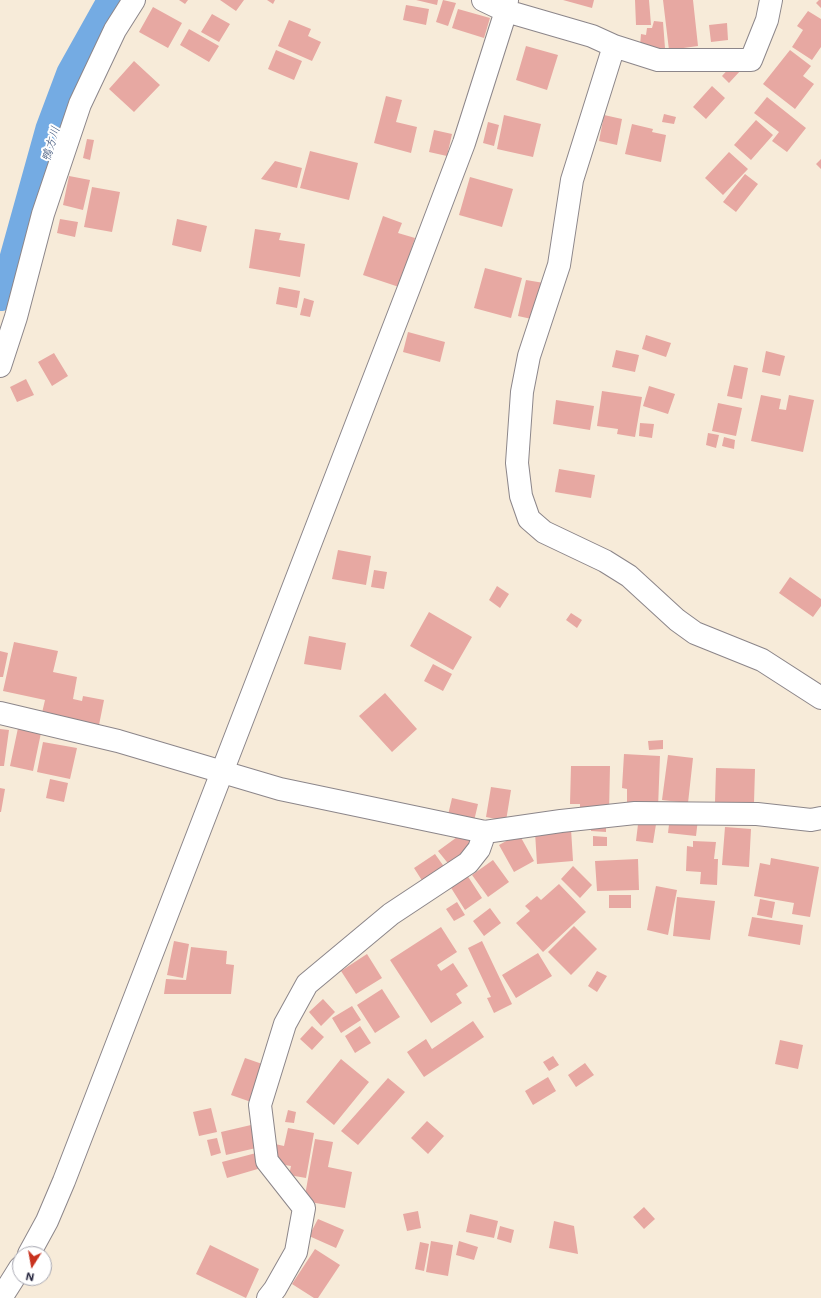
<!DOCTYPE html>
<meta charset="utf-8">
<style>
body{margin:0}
#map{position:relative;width:821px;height:1298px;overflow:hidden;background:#f7ebd9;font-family:Mali,sans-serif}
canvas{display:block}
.north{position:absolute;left:12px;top:1246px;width:40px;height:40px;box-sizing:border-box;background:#fff;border:1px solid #a7a7b1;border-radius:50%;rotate:191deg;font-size:11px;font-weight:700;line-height:16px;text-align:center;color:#22223b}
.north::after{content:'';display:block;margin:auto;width:14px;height:18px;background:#c8321e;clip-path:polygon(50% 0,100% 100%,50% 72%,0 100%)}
</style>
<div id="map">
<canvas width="821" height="1298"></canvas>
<div class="north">N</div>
</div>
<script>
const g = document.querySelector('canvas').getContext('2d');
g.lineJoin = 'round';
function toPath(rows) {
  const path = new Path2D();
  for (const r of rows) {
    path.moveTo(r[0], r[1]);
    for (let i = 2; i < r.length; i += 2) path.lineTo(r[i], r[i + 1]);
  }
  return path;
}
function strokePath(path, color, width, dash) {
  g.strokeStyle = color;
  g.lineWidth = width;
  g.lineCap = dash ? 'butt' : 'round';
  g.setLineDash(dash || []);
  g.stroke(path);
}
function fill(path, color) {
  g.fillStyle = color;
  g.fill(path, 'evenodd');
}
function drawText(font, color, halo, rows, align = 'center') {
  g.font = font + ' Mali,"Klee One",sans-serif';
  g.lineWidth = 4;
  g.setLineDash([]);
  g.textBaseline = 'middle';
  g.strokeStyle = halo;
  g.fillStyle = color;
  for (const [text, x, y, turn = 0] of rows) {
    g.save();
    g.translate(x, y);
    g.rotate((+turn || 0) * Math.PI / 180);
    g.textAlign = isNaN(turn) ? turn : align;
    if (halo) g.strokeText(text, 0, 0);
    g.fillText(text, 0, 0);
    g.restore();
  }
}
strokePath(toPath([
 [0,292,12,282,54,131,75,75,117,0]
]), '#74abe3', 38);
fill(toPath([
 [179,0,188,0,185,4],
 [220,0,244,0,236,11],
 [267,0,275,0,273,4],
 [416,0,438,0,437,5],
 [443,0,456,3,448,26,436,22],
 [563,0,594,0,592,8],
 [635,0,649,0,651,25,636,25],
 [663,0,693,0,698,46,669,50],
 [819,0,821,0,821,8,816,3],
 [406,5,429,9,426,25,403,20],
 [153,7,182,23,168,48,139,32],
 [458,9,490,18,484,38,452,28],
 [808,11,821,19,821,47,812,60,792,47,803,30,797,26],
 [212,14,230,24,219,42,201,32],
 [289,20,311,29,308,36,321,42,312,61,278,46],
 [654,21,663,22,665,48,652,50,640,46,641,34,646,35,647,28,652,28],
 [727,23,728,40,711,42,709,25],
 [189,29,219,46,209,62,180,45],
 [526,46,558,55,547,90,516,80],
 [276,50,302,61,294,80,268,69],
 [790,50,811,66,803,76,814,84,795,109,763,84],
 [134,61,160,85,134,112,109,89],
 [733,64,741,70,729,83,722,76],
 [712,86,725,98,706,119,693,107],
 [386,96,402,100,396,122,417,127,411,153,374,143],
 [767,97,806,128,787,152,772,141,779,132,754,113],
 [664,114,676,117,674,124,662,122],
 [504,115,541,124,533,157,497,149],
 [604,115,622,119,617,145,599,141],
 [756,120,773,135,751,160,734,145],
 [488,122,499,125,494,146,483,143],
 [632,124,653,129,652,132,666,135,661,162,625,154],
 [434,130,452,134,447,156,429,152],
 [87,139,94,140,90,160,83,158],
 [310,151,358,163,349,200,300,188],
 [729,152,748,169,723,195,705,178],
 [821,159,821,169,816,164],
 [275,161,302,168,297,188,261,179],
 [745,174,758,184,736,212,723,202],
 [69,176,90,180,83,210,63,205],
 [470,177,513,189,502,227,459,215],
 [92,187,120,192,112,232,84,227],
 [383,216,402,223,398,233,415,238,399,287,363,275],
 [60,219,78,222,75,237,57,233],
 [177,219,207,226,201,252,172,245],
 [255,229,281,233,279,240,305,244,300,277,249,268],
 [485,268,522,278,511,318,474,308],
 [526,280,544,283,536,320,518,316],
 [279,287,300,291,297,308,276,304],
 [304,298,314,301,310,317,300,315],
 [408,332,445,342,440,362,403,352],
 [646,335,671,343,666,357,642,349],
 [616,350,639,355,635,372,612,367],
 [766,351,785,356,780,376,762,372],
 [54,353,68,376,52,386,38,362],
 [734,365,748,368,742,399,727,396],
 [26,379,34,395,17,402,10,387],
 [649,386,675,394,668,414,643,406],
 [602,391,642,397,635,437,617,434,618,429,597,426],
 [761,395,781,399,779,409,786,410,789,395,814,400,803,452,751,441],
 [556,400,594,406,590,430,553,424],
 [718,403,742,408,736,436,712,431],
 [640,423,654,424,652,438,639,436],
 [708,433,719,435,716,448,706,445],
 [724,437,735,440,734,449,722,446],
 [559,469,595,475,591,498,555,492],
 [338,550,371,556,366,585,332,579],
 [374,570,387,572,384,589,371,587],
 [790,577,821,599,821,606,813,617,779,593],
 [497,586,509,594,500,608,489,600],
 [429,612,472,637,453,670,410,646],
 [571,613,582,620,577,628,566,620],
 [309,636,346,643,341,670,304,664],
 [14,642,58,651,53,672,77,677,73,699,82,701,83,696,104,700,99,725,42,713,45,700,3,691],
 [0,651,8,653,3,677,0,677],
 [433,664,452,674,443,691,424,681],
 [385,693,417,729,392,752,359,716],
 [18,728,41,733,33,771,10,766],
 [0,729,9,730,4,766,0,766],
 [663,740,663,749,649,750,648,741],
 [43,742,77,748,70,779,37,772],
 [624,754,660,756,658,808,627,807,627,789,622,788],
 [668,755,693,758,688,803,662,800],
 [571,766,610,766,609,813,580,812,580,804,570,804],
 [716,768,755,769,754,803,715,802],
 [50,779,68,783,64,802,46,798],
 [491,787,511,790,506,821,486,817],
 [0,788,5,789,1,812,0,812],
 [452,798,478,804,474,821,448,815],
 [639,816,657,818,653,843,636,841],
 [670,816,698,819,696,836,668,833],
 [591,820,606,821,606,832,591,831],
 [725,827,751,829,749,867,722,865],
 [571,829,573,861,537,864,535,832],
 [464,832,476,848,451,867,438,851],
 [519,834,534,861,514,872,499,845],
 [593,836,607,837,607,846,593,846],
 [693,841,716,842,714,859,718,859,717,885,700,884,701,872,686,871,687,846,693,847],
 [435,854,445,868,423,882,414,868],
 [771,858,819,867,810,917,792,914,794,903,754,896,760,863,770,865],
 [638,859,639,890,597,891,595,861],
 [493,860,509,882,488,897,472,875],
 [573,866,592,885,580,898,561,879],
 [465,872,482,898,465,910,448,883],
 [559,884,586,912,543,952,516,923,530,911,525,906,537,896,541,900],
 [656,886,677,890,668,935,647,930],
 [609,895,631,895,631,908,609,908],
 [677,897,715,901,710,940,673,936],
 [760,899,775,902,772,918,757,915],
 [457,902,465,915,454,921,446,909],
 [490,908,501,923,484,936,473,921],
 [752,917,803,925,800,945,748,936],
 [574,926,597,949,571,975,548,952],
 [441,927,457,952,437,965,441,971,453,963,468,986,456,994,462,1003,431,1023,390,960],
 [174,941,189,944,183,978,167,975],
 [482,941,512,1004,494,1013,487,998,491,997,468,948],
 [191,947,227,951,226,964,234,965,231,994,164,994,166,979,186,980],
 [538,953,552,976,516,998,502,975],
 [367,954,382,978,356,994,341,971],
 [597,971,607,976,597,992,588,986],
 [382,989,400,1017,375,1033,357,1005],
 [323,999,335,1012,321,1026,309,1012],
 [352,1006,361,1020,341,1033,332,1018],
 [473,1021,484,1037,424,1077,407,1052,426,1039,432,1049],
 [312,1026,324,1037,312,1050,300,1039],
 [360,1026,371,1043,355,1053,345,1036],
 [780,1040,803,1045,798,1069,775,1064],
 [553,1056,559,1065,549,1071,543,1062],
 [245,1058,268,1066,254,1103,231,1095],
 [341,1059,369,1082,334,1125,306,1102],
 [585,1063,594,1075,576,1087,568,1075],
 [548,1077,556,1091,533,1105,525,1091],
 [388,1078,405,1092,358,1145,341,1131],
 [211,1108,217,1132,199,1136,193,1112],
 [288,1110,296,1112,294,1123,285,1122],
 [427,1121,444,1136,428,1154,411,1138],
 [251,1125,256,1148,226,1155,221,1132],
 [288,1128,314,1133,306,1178,289,1175,291,1166,272,1163,275,1144,284,1146],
 [217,1138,221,1153,211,1156,207,1140],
 [315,1139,333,1142,328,1167,352,1172,345,1208,304,1201],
 [256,1153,261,1168,227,1178,222,1162],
 [644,1207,655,1219,644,1229,633,1217],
 [418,1211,421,1228,407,1231,403,1214],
 [470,1214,498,1221,494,1238,466,1232],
 [318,1219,344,1230,336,1248,309,1236],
 [554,1221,574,1226,578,1254,549,1248],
 [500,1226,514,1230,511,1243,497,1239],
 [431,1241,453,1245,448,1276,426,1272],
 [459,1241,478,1247,474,1260,456,1255],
 [420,1242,429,1244,424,1271,415,1269],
 [210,1245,259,1269,246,1298,196,1274],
 [315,1249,340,1265,318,1298,314,1298,292,1284]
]), '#e7a8a2');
const minor = toPath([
 [483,0,506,11,592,36,614,46,658,60,751,60,767,20,771,0],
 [614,46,572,180,559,265,529,356,522,392,517,463,521,496,529,519,544,532,605,561,629,576,677,620,695,633,762,660,821,698],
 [0,366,16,317,43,214,80,104,115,30,134,0],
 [0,713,118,741,280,789,485,832,561,821,635,813,757,814,811,820,821,818],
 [29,1254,47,1221,64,1181,409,288,464,143,506,11,507,0],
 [1,1298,20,1268],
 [268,1298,275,1289,296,1252,304,1208,267,1161,260,1105,285,1024,307,984,391,914,468,863,479,849,485,832]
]);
strokePath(minor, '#8c868a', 24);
strokePath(minor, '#fff', 22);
drawText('italic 12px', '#43597e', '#fff', [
 ["鴨方川",51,144,-73]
]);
</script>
